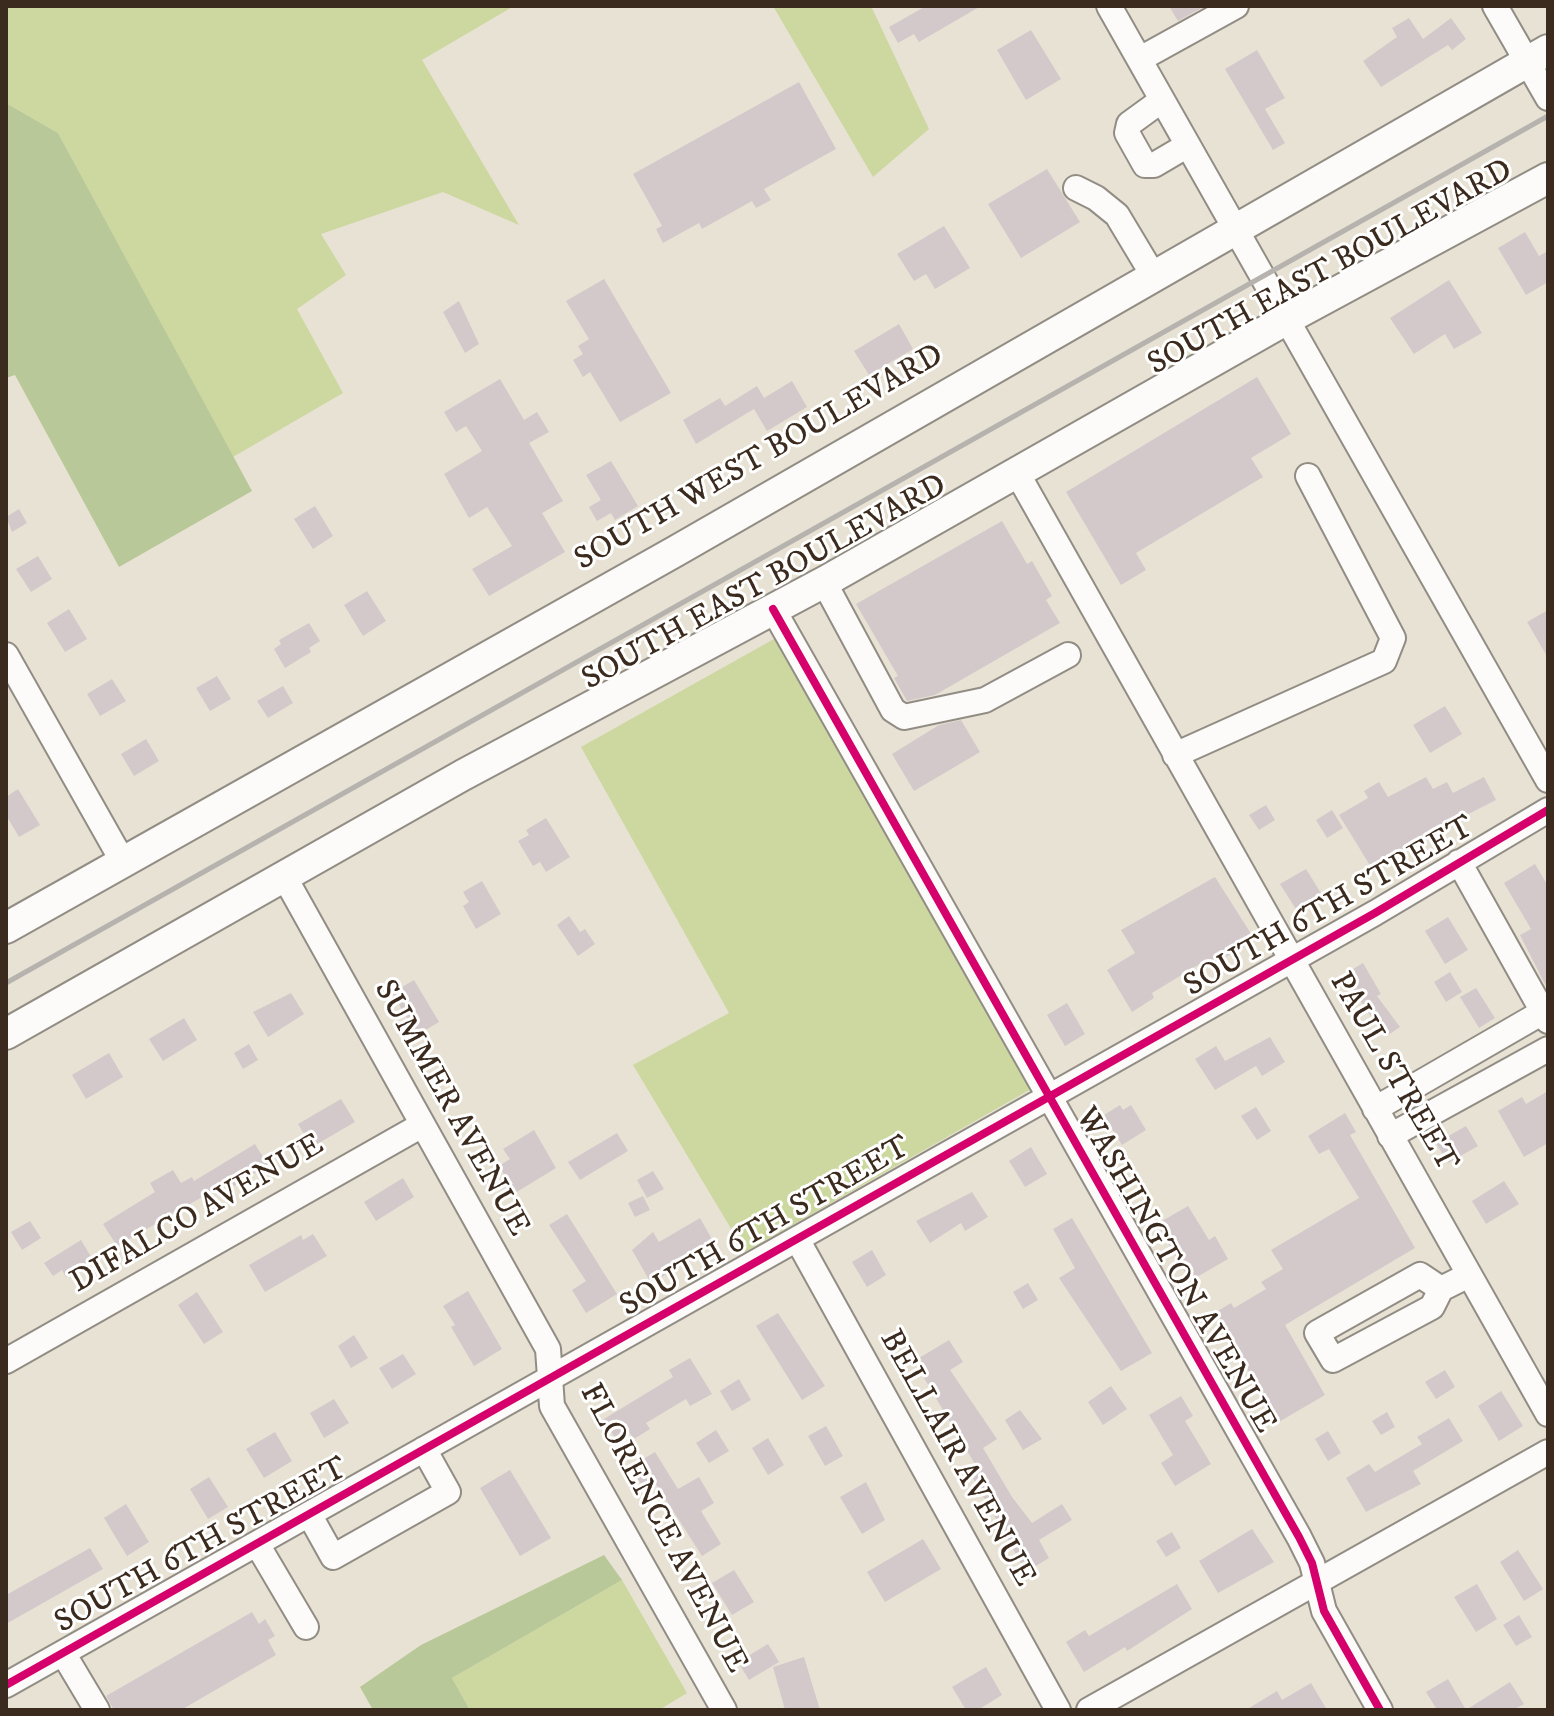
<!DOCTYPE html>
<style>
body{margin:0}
#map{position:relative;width:1554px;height:1716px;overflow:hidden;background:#e8e2d4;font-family:"IM FELL DW Pica",serif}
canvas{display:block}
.frame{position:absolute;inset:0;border:8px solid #3b2a1e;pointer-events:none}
</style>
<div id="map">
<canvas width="1554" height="1716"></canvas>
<div class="frame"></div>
</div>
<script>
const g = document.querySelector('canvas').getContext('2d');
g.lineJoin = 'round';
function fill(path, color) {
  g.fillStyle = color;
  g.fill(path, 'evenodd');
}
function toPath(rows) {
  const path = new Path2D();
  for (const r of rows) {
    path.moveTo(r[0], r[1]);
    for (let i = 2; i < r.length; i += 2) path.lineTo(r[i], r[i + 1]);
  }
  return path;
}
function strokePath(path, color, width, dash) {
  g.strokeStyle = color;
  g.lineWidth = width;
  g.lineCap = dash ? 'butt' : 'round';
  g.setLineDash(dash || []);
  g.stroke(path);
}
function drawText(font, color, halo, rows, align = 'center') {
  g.font = font + ' "IM FELL DW Pica",serif';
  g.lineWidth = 6;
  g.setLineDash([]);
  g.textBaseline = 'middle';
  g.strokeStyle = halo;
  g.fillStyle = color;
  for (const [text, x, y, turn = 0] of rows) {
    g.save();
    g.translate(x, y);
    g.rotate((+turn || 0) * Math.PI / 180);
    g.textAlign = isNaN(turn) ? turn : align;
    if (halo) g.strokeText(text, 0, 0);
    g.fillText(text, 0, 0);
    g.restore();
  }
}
fill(toPath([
 [6,6,514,6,422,60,519,225,443,192,321,234,346,275,297,309,343,393,233,457,58,133,6,103],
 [773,6,871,6,929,129,873,177],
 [774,639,1033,1088,745,1252,633,1065,729,1013,581,747],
 [622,1580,687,1693,659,1710,470,1710,452,1678]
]), '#cdd8a0');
fill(toPath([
 [6,103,58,133,252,491,119,567,15,375,6,378],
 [604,1555,622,1580,452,1678,470,1710,373,1710,360,1687,421,1645]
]), '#b8c898');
fill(toPath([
 [926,6,981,6,919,42,914,34,898,43,889,27],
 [1169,6,1205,6,1178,21],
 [1409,18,1423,39,1451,18,1466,39,1452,50,1448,45,1381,87,1363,61,1397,37,1392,28],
 [1031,30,1061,79,1026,100,997,50],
 [1257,50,1285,98,1265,109,1285,143,1273,150,1225,69],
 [799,82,836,149,764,189,771,200,756,208,752,201,702,229,699,223,663,243,656,229,662,226,633,174],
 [1047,169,1080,222,1021,258,988,204],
 [944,226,970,268,935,289,926,274,914,281,897,254],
 [1525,232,1539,256,1548,251,1548,282,1526,295,1498,248],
 [604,279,671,393,620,422,590,372,583,377,573,360,583,354,578,346,589,339,566,301],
 [1449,280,1482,333,1454,349,1445,334,1414,354,1390,318],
 [459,301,479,344,465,353,443,312],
 [899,324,913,349,869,375,854,351],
 [1257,377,1291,434,1251,458,1263,477,1136,553,1146,570,1121,585,1066,492],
 [500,379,524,420,537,412,549,432,529,443,563,501,542,513,565,552,489,596,472,569,512,546,487,507,469,518,444,474,482,451,466,426,456,432,444,412],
 [792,381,807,407,767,431,754,409,696,444,683,420,720,398,725,406,757,386,764,398],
 [611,461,638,506,615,520,611,513,597,521,589,507,601,500,586,475],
 [315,506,333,536,313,549,294,519],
 [19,509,27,523,12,532,6,517],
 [1002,521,1027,564,1032,561,1052,596,1046,600,1060,623,935,695,907,701,894,678,898,676,856,604],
 [38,556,52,579,31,592,16,569],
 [367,591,386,621,363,636,344,605],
 [69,609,87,639,65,652,47,623],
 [1548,610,1548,658,1527,622],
 [309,623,320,641,309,648,311,652,285,668,274,649,281,644,279,640],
 [217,676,231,699,210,711,196,688],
 [112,679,126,701,100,716,87,694],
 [283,686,293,703,268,718,257,701],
 [1445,706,1462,734,1430,753,1413,725],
 [961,720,980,752,914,791,892,754,939,725],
 [146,739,159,761,134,776,121,754],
 [1426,777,1433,789,1447,782,1453,793,1484,777,1496,800,1427,835,1374,872,1339,815,1368,798,1364,791,1379,782,1388,797],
 [18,789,40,825,19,837,6,815,6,797],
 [1266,805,1275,820,1259,830,1249,815],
 [1332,810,1343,828,1327,838,1316,820],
 [546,818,570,857,546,872,540,862,533,866,518,841,529,835,526,830],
 [1535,864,1548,886,1548,990,1520,935,1531,929,1504,883],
 [1306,869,1324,898,1299,914,1280,884],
 [1215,877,1255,940,1210,966,1206,960,1152,993,1154,998,1132,1012,1107,970,1135,953,1121,930],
 [482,881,501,914,476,929,463,906,469,902,463,892],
 [569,916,580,932,585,929,595,944,578,956,557,925],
 [1448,917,1468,950,1445,964,1425,931],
 [1363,963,1381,994,1377,996,1400,1027,1385,1037,1343,975],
 [1450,972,1462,992,1446,1002,1434,982],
 [414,980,439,1022,417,1035,392,993],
 [1476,988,1495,1018,1479,1028,1460,997],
 [291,993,304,1014,268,1037,253,1012],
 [1067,1003,1085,1034,1065,1046,1047,1015],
 [184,1018,197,1040,163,1061,149,1039],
 [1270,1037,1285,1062,1262,1076,1256,1066,1215,1090,1195,1059,1216,1046,1225,1061],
 [249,1044,258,1060,243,1069,234,1053],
 [109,1053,123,1077,86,1099,72,1075],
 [1548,1091,1548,1143,1524,1157,1498,1111,1522,1097,1526,1104],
 [341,1099,355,1122,312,1147,298,1124],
 [1120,1105,1123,1110,1131,1105,1146,1130,1122,1145,1104,1115],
 [1256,1107,1271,1131,1257,1140,1241,1116],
 [1345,1113,1356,1132,1350,1135,1415,1248,1285,1325,1325,1395,1277,1423,1216,1312,1231,1303,1234,1308,1266,1289,1261,1282,1283,1269,1271,1250,1359,1198,1329,1149,1319,1154,1308,1136],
 [1466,1126,1478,1146,1448,1163,1436,1143],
 [534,1130,556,1168,515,1193,499,1166,510,1159,503,1149],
 [617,1133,628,1151,580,1180,568,1162],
 [255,1144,268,1165,227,1190,223,1185,117,1246,103,1224,155,1192,150,1183,173,1170,181,1183,192,1177,194,1181],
 [1031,1147,1047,1174,1025,1187,1009,1161],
 [653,1171,664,1189,647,1198,637,1180],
 [403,1178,414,1197,376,1221,364,1202],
 [1504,1181,1519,1204,1486,1224,1472,1201],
 [972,1192,988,1217,965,1231,961,1223,930,1243,916,1221],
 [643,1196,650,1210,635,1217,628,1203],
 [1188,1206,1209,1240,1215,1236,1228,1259,1190,1281,1157,1224],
 [567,1214,617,1294,586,1313,572,1290,586,1281,549,1225],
 [700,1218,713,1241,672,1264,675,1269,651,1283,632,1250,653,1232,659,1242],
 [1072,1218,1152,1353,1121,1371,1059,1278,1075,1268,1053,1229],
 [30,1221,41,1238,22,1250,11,1232],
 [313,1234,327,1256,265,1292,249,1265,301,1235,303,1240],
 [81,1240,93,1260,66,1277,62,1270,53,1276,44,1263],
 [872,1250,886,1275,867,1287,852,1262],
 [1028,1283,1038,1300,1023,1309,1013,1292],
 [468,1291,502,1349,474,1366,451,1327,455,1325,443,1306],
 [197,1292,223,1332,204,1344,178,1305],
 [778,1313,825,1386,802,1400,756,1326],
 [354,1335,368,1358,351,1368,338,1346],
 [949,1340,963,1362,950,1370,997,1439,983,1448,1012,1497,1032,1523,1062,1504,1072,1520,1039,1540,1049,1558,1026,1572,969,1471,976,1466,914,1361],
 [403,1354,416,1374,392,1389,379,1368],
 [690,1358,712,1394,690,1406,686,1399,646,1423,650,1429,634,1439,629,1432,616,1440,604,1419,673,1377,669,1370],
 [1445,1370,1455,1387,1436,1399,1425,1382],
 [739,1379,751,1400,732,1411,720,1391],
 [1111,1386,1127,1409,1103,1425,1088,1402],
 [1501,1391,1523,1426,1499,1441,1478,1406],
 [1181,1396,1193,1416,1185,1421,1211,1464,1175,1486,1161,1463,1173,1455,1149,1415],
 [334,1399,349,1423,324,1438,310,1413],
 [1020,1410,1042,1439,1023,1450,1005,1420],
 [1387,1412,1395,1427,1381,1435,1372,1421],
 [1449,1418,1463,1441,1413,1471,1421,1484,1366,1512,1346,1478,1369,1464,1375,1472,1422,1444,1417,1437],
 [826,1426,843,1456,825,1466,808,1436],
 [716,1430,729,1451,709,1463,696,1443],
 [1328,1431,1341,1453,1328,1461,1315,1439],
 [275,1432,292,1461,264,1478,246,1449],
 [768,1438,784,1465,768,1475,752,1448],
 [655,1452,678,1489,699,1477,714,1503,701,1511,721,1544,702,1556,652,1478,641,1484,630,1467],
 [510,1470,551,1538,520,1556,480,1488],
 [209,1477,228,1507,208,1519,190,1489],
 [866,1482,885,1520,862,1534,840,1497],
 [126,1504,149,1542,127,1556,104,1518],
 [1252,1529,1274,1562,1218,1593,1199,1561],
 [1172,1532,1181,1548,1166,1557,1156,1541],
 [923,1539,941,1569,885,1602,867,1572],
 [90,1548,103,1569,6,1624,6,1595],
 [1518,1550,1543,1589,1524,1601,1500,1562],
 [734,1570,754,1602,732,1615,712,1583],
 [1177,1584,1192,1609,1127,1651,1125,1647,1084,1672,1066,1642,1085,1630,1089,1636],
 [1477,1584,1497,1619,1476,1632,1454,1597],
 [252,1612,259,1624,265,1619,275,1636,268,1640,276,1655,181,1710,114,1710,106,1696],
 [1519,1615,1532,1637,1516,1646,1503,1625],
 [768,1644,779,1662,749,1680,738,1662],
 [804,1657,820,1710,785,1710,773,1667],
 [986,1667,1002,1695,978,1710,966,1710,952,1687],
 [1448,1679,1466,1710,1437,1710,1426,1692],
 [1510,1682,1524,1704,1513,1710,1466,1710],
 [1311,1683,1327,1710,1246,1710,1277,1691,1282,1700]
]), '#d3c9cb');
const minor = toPath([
 [1109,6,1548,780],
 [1495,6,1548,98],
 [1140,59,1236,6],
 [1162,100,1129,124,1127,133,1145,165,1154,165,1188,145],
 [1076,188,1096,198,1117,215,1153,275],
 [1016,471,1548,1414],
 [824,582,893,710,904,717,985,700,1068,655],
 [773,609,1299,1537,1312,1563,1324,1611,1380,1710],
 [6,655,123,862],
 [1175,755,1384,661,1393,638,1308,476],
 [1459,862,1548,1021],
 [284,876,548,1349,552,1406,724,1710],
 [1375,1109,1548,1009],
 [1390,1136,1548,1049],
 [797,1239,1058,1710],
 [1441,1289,1432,1307,1333,1360,1317,1333,1420,1275,1441,1289,1469,1275],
 [6,1361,422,1125],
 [309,1514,333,1557,448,1492,424,1449],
 [257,1544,306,1627],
 [63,1653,97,1710],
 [6,1685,1375,913,1548,810],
 [1089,1710,1548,1452]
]);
const major = toPath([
 [6,928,676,551,1548,50],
 [6,1034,463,775,826,581,1287,319,1548,178]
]);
strokePath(minor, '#928d84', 28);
strokePath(major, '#928d84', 34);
strokePath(minor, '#fcfbf9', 24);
strokePath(major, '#fcfbf9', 30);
strokePath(toPath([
 [6,983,1548,116]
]), '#b6b3af', 5);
strokePath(toPath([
 [773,609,1299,1537,1312,1563,1324,1611,1380,1710],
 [6,1685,1375,913,1548,810]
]), '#d6006c', 8);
drawText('32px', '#3b2a1e', '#fff', [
 ["SOUTH EAST BOULEVARD",1331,269,-29],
 ["SOUTH WEST BOULEVARD",760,459,-30],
 ["SOUTH EAST BOULEVARD",765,584,-29],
 ["SOUTH 6TH STREET",1330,908,-30],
 ["PAUL STREET",1392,1073,60],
 ["SUMMER AVENUE",450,1109,61],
 ["DIFALCO AVENUE",198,1215,-30],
 ["SOUTH 6TH STREET",766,1228,-30],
 ["WASHINGTON AVENUE",1174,1271,60],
 ["BELLAIR AVENUE",956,1459,61],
 ["FLORENCE AVENUE",662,1529,62],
 ["SOUTH 6TH STREET",202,1547,-29]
]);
</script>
